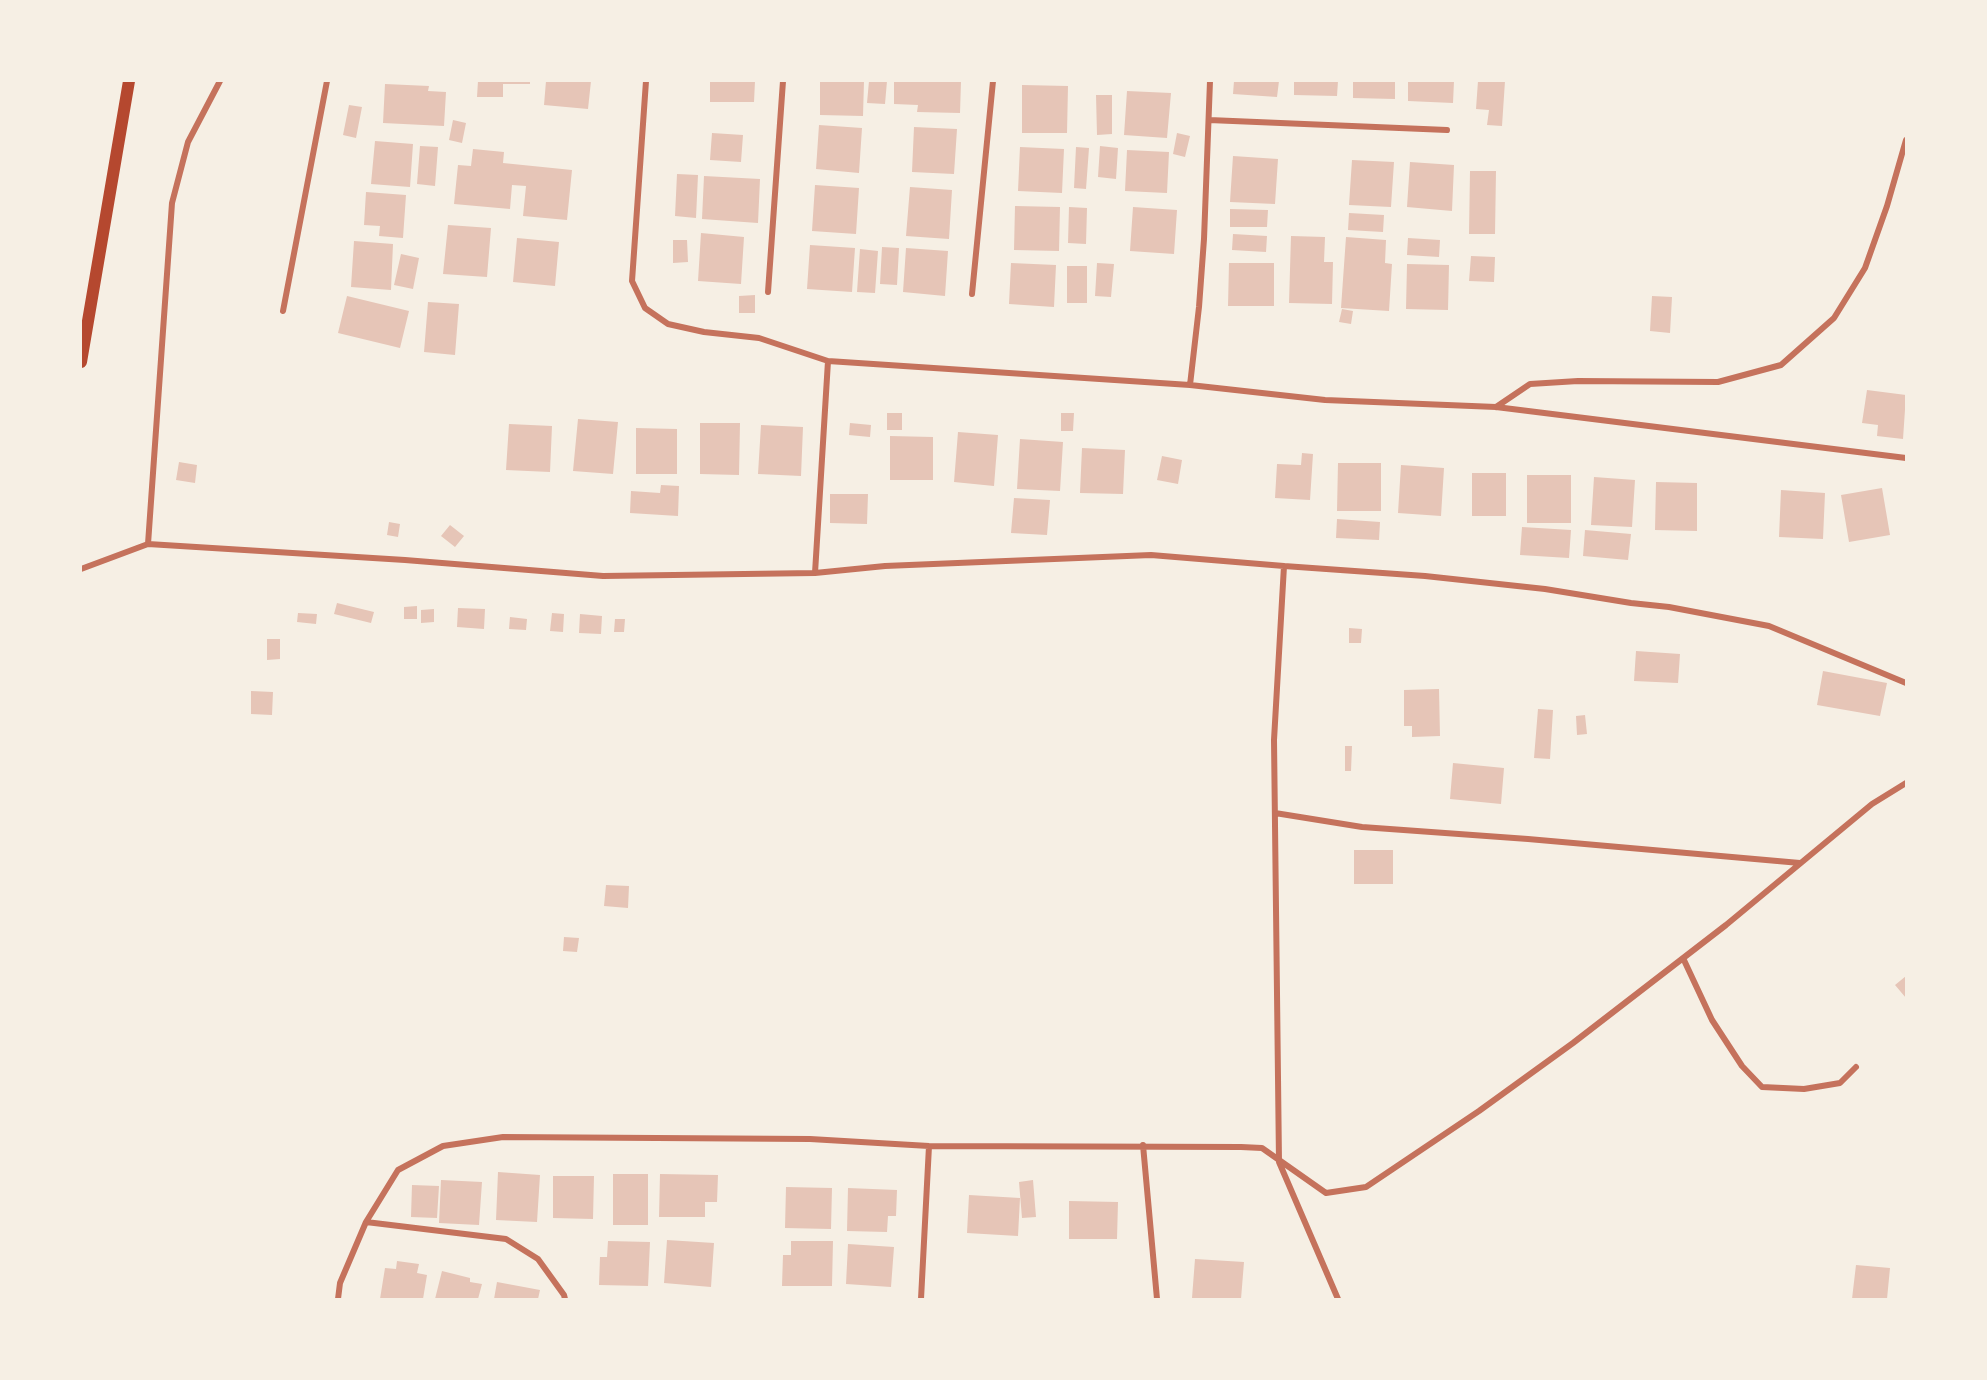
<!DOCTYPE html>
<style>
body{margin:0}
#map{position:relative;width:1987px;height:1380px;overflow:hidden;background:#f6efe4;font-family:"Varela Round",sans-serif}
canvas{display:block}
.frame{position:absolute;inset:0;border:82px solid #f6efe4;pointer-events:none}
</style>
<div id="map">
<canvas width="1987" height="1380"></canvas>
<div class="frame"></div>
</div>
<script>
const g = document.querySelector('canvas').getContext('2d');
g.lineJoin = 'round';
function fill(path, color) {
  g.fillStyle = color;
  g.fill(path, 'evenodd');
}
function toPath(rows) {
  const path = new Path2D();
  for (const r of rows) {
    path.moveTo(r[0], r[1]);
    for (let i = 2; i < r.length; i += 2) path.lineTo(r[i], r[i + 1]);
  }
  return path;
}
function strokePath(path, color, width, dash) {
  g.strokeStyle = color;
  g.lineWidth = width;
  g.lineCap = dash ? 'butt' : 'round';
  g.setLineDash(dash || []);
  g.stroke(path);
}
fill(toPath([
 [478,81,530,81,530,84,503,84,503,97,477,97],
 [546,81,591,81,588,109,544,105],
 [710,81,755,81,754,102,710,102],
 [820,81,864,81,863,116,820,115],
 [869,81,887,81,885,104,867,103],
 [894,81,961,81,960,113,917,112,918,105,894,104],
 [1234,81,1279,81,1277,97,1233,94],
 [1294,81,1338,81,1337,96,1294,95],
 [1353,81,1395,81,1395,99,1353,98],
 [1408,81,1454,81,1453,103,1408,101],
 [1478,81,1505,81,1502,126,1487,125,1489,110,1476,109],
 [385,84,429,86,428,91,446,92,444,126,383,123],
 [1022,85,1068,86,1067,133,1022,133],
 [1127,91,1171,93,1167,138,1124,135],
 [1096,95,1112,95,1112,134,1097,135],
 [349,105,362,107,356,138,343,135],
 [453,120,466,123,462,143,449,140],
 [819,125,862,128,859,173,816,169],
 [914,127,957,129,954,174,912,172],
 [712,133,743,135,741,162,710,160],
 [1177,133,1190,136,1185,157,1173,154],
 [375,141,413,144,410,187,371,184],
 [420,146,438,147,435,186,417,184],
 [1100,146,1118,148,1116,179,1098,177],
 [1020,147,1064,149,1062,193,1018,191],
 [1076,147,1089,148,1086,189,1074,188],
 [473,149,504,152,503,163,572,170,567,220,523,216,526,186,512,185,510,209,454,204,458,165,471,166],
 [1127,150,1169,152,1167,193,1125,191],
 [1233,156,1278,159,1275,204,1230,202],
 [1352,160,1394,162,1391,207,1349,205],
 [1410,162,1454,165,1452,211,1407,207],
 [1470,171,1496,171,1495,234,1469,234],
 [677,174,698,175,696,218,675,216],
 [704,176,760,179,758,223,702,219],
 [815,185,859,188,856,234,812,231],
 [910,187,952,190,949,239,906,236],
 [366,192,406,195,403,238,379,236,380,226,364,225],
 [1015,206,1060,207,1059,251,1014,250],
 [1069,207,1087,208,1086,244,1068,243],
 [1133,207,1177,210,1174,254,1130,251],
 [1230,209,1268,210,1267,227,1230,227],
 [1349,213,1384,215,1383,232,1348,230],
 [448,225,491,228,487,277,443,274],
 [701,233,744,237,741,284,698,281],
 [1233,234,1267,236,1266,252,1232,250],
 [1291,236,1325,237,1324,262,1333,262,1332,304,1289,303],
 [1346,237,1386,240,1385,263,1392,264,1389,311,1341,308],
 [517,238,559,242,555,286,513,282],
 [1408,238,1440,240,1439,257,1407,255],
 [673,240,687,240,688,262,673,263],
 [354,241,393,244,391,290,351,287],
 [810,245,855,248,852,292,807,289],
 [882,247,899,248,897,285,880,284],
 [906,248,948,251,945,296,903,292],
 [860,249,878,251,875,293,857,292],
 [401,254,419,258,413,289,394,285],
 [1471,256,1495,257,1494,282,1469,281],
 [1011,263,1056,265,1054,307,1009,304],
 [1097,263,1114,264,1111,297,1095,296],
 [1229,263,1274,263,1274,306,1228,306],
 [1407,264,1449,265,1448,310,1406,309],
 [1067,266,1087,266,1087,303,1067,303],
 [755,295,755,313,739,313,739,296],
 [347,296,409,311,400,348,338,333],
 [1652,296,1672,297,1670,333,1650,331],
 [428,302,459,304,455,355,424,352],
 [1342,309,1353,311,1351,324,1339,322],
 [1867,390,1906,395,1903,439,1877,436,1878,425,1862,423],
 [887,413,902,413,902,430,887,430],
 [1061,413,1074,413,1073,431,1061,431],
 [578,419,618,422,613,474,573,471],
 [700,423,740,423,739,475,700,474],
 [850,423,871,425,870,437,849,435],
 [509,424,552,426,550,472,506,470],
 [761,425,803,427,801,476,758,474],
 [636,428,677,429,677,474,636,474],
 [958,432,998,435,994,486,954,482],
 [890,436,933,437,933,480,890,480],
 [1020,439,1063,442,1060,491,1017,489],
 [1082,448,1125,450,1123,494,1080,493],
 [1302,453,1313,454,1310,500,1275,498,1277,464,1301,465],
 [1162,456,1182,460,1178,484,1157,480],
 [179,462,197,465,195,483,176,480],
 [1338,463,1381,463,1381,511,1337,511],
 [1401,465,1444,468,1441,516,1398,513],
 [1472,473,1506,473,1506,516,1472,516],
 [1527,475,1571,475,1571,523,1527,523],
 [1594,477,1635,480,1632,527,1591,525],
 [1656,482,1697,483,1697,531,1655,530],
 [661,485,679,486,678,516,630,513,631,491,660,493],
 [1882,488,1890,535,1849,542,1841,495],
 [1781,490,1825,493,1823,539,1779,537],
 [830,494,868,494,867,524,830,523],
 [1014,498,1050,500,1047,535,1011,533],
 [1337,519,1380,522,1379,540,1336,538],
 [389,522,400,524,398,537,387,535],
 [450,525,464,536,455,547,441,536],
 [1522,527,1571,530,1569,558,1520,555],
 [1585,530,1631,534,1628,560,1583,556],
 [337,603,374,612,371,623,334,614],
 [417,606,417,619,404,619,404,607],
 [458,608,485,609,484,629,457,627],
 [434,609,434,622,421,623,421,610],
 [298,613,317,614,316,624,297,622],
 [552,613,564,614,563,632,550,631],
 [580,614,602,616,601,634,579,633],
 [510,617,527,619,526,630,509,629],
 [615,619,625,619,624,632,614,632],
 [1349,628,1362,629,1361,643,1349,643],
 [267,639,280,639,280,659,267,660],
 [1636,651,1680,654,1678,683,1634,681],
 [1823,671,1887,683,1880,716,1817,705],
 [1439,689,1440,736,1412,737,1412,726,1404,726,1404,690],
 [251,691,273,692,272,715,251,714],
 [1538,709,1553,710,1550,759,1534,758],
 [1585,715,1587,734,1577,735,1576,716],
 [1345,746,1352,746,1351,771,1345,771],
 [1453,763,1504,768,1501,804,1450,799],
 [1354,850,1393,850,1393,884,1354,884],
 [606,885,629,886,628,908,604,906],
 [564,937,579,938,577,952,563,951],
 [1906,976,1906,998,1895,985],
 [498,1172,540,1175,537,1222,496,1220],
 [613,1174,648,1174,648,1225,613,1225],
 [660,1174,718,1175,717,1202,705,1202,705,1217,659,1217],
 [553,1176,594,1176,593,1219,553,1218],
 [441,1180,482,1182,479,1225,439,1223],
 [1033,1180,1036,1217,1022,1218,1019,1182],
 [412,1185,439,1186,437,1218,411,1217],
 [786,1187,832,1188,831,1229,785,1228],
 [848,1188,897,1190,896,1216,888,1216,887,1232,847,1231],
 [969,1195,1020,1198,1018,1236,967,1233],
 [1069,1201,1118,1202,1117,1239,1069,1239],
 [667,1240,714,1243,711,1287,664,1283],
 [608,1241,650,1242,648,1286,599,1285,600,1257,607,1257],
 [791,1241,833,1241,832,1286,782,1286,783,1255,791,1255],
 [848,1244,894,1247,891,1287,846,1284],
 [1195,1259,1244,1262,1241,1299,1192,1298],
 [397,1261,419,1264,417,1273,427,1275,423,1299,380,1299,385,1268,396,1269],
 [1856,1265,1890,1268,1887,1299,1852,1299],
 [442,1271,470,1278,470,1282,482,1284,478,1299,435,1299],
 [497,1282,540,1290,538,1299,494,1299]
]), '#e6c5b7');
strokePath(toPath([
 [646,81,632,281,645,308,668,324,704,332,759,338,828,361,1190,385,1325,400,1496,407,1906,458],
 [1209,120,1447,130],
 [768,292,783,81],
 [972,294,993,81],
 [283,311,327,81],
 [1190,385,1199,307,1204,239,1210,81],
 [1496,407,1530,384,1578,381,1718,382,1781,365,1834,318,1865,268,1887,206,1906,140],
 [148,544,172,203,188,142,220,81],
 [1284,566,1425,576,1545,589,1631,603,1669,607,1769,626,1906,683],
 [81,569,148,544,405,560,603,576,815,573,885,566,1151,555,1284,566,1274,740,1279,1162,1338,1299],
 [815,573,828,361],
 [1275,813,1362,827,1528,839,1800,863],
 [1683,958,1712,1020,1742,1066,1762,1087,1804,1089,1840,1083,1856,1067],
 [1143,1145,1157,1299],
 [366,1222,506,1239,538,1259,564,1295,565,1299],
 [338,1299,340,1283,366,1222,398,1170,443,1146,503,1137,810,1139,929,1146,1241,1147,1262,1148,1326,1193,1366,1187,1479,1111,1573,1043,1726,925,1872,804,1906,783],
 [921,1299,929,1146]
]), '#c5725c', 6);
strokePath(toPath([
 [81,362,129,81]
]), '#b5482f', 12);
</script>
